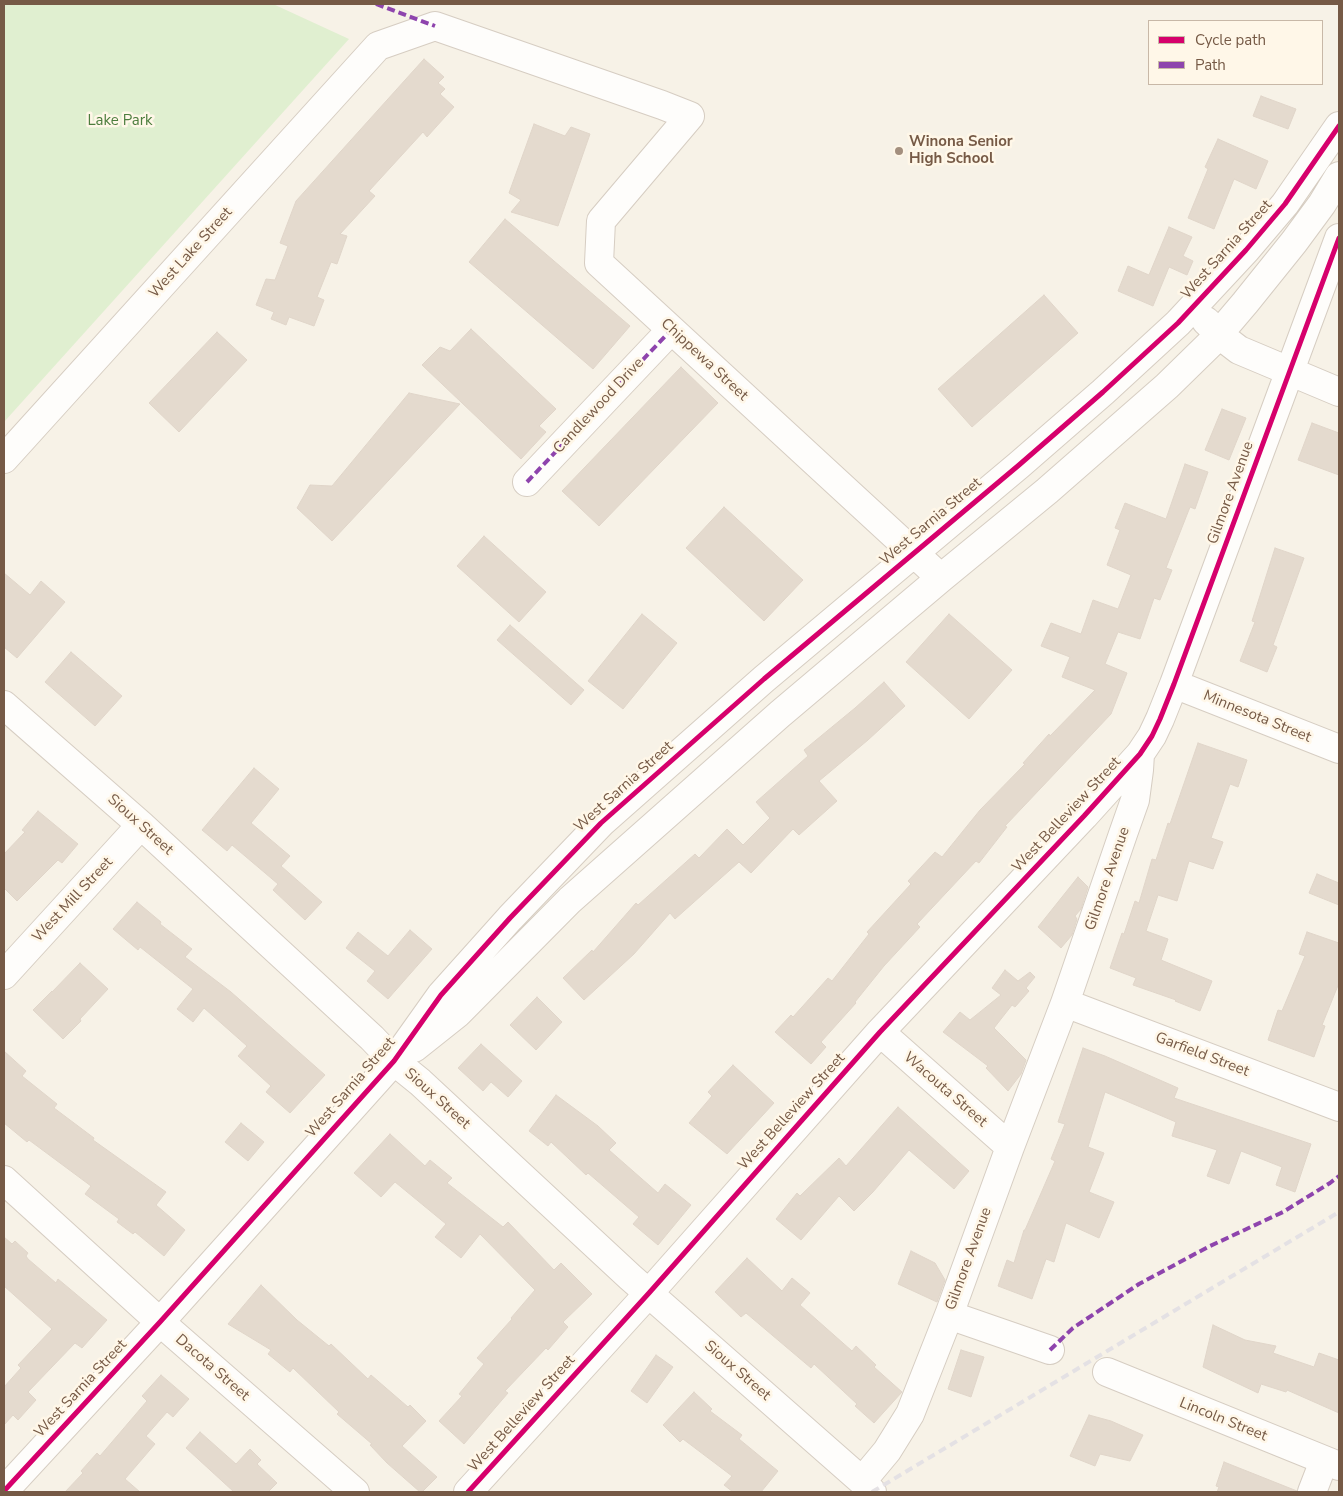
<!DOCTYPE html>
<style>
body{margin:0}
#map{position:relative;width:1343px;height:1496px;overflow:hidden;background:#f7f2e7;font-family:"Nunito Sans",sans-serif}
canvas{display:block}
.frame{position:absolute;inset:0;border:5px solid #765a46;pointer-events:none}
.legend{position:absolute;left:1148px;top:20px;width:175px;height:65px;box-sizing:border-box;background:#fff7e8;border:1px solid #c8b8a7;margin:0;padding:6px 9px;list-style:none;font-size:15px;color:#765a46}
.legend li{display:flex;align-items:center;gap:10px;height:25px}
.legend b{width:25px;border:1px solid #c8b8a7}
</style>
<div id="map">
<canvas width="1343" height="1496"></canvas>
<div class="frame"></div>
<ul class="legend">
<li><b style="height:6px;background:#d6006c"></b>Cycle path</li>
<li><b style="height:6px;background:#8e44ad"></b>Path</li>
</ul>
</div>
<script>
const g = document.querySelector('canvas').getContext('2d');
g.lineJoin = 'round';
function fill(path, color) {
  g.fillStyle = color;
  g.fill(path, 'evenodd');
}
function toPath(rows) {
  const path = new Path2D();
  for (const r of rows) {
    path.moveTo(r[0], r[1]);
    for (let i = 2; i < r.length; i += 2) path.lineTo(r[i], r[i + 1]);
  }
  return path;
}
function strokePath(path, color, width, dash) {
  g.strokeStyle = color;
  g.lineWidth = width;
  g.lineCap = dash ? 'butt' : 'round';
  g.setLineDash(dash || []);
  g.stroke(path);
}
function drawText(font, color, halo, rows, align = 'center') {
  g.font = font + ' "Nunito Sans",sans-serif';
  g.lineWidth = 5;
  g.setLineDash([]);
  g.textBaseline = 'middle';
  g.strokeStyle = halo;
  g.fillStyle = color;
  for (const [text, x, y, turn = 0] of rows) {
    g.save();
    g.translate(x, y);
    g.rotate((+turn || 0) * Math.PI / 180);
    g.textAlign = isNaN(turn) ? turn : align;
    if (halo) g.strokeText(text, 0, 0);
    g.fillText(text, 0, 0);
    g.restore();
  }
}
fill(toPath([
 [4,4,273,4,349,39,4,422]
]), '#e0efd0');
const building = toPath([
 [424,59,444,77,438,83,445,89,440,94,454,107,427,137,423,132,369,191,375,196,340,234,347,236,337,264,331,262,317,297,324,300,314,326,289,317,286,325,271,319,274,312,256,305,266,279,275,280,288,246,280,243,296,201,424,59],
 [1261,96,1296,109,1288,129,1253,116,1261,96],
 [534,124,565,136,571,127,590,134,558,226,511,212,521,200,509,193,534,124],
 [1218,139,1268,161,1256,189,1234,179,1214,229,1188,218,1208,169,1205,167,1218,139],
 [505,219,630,326,593,369,469,262,505,219],
 [1169,227,1192,237,1183,256,1193,261,1187,275,1169,267,1153,306,1118,291,1128,266,1149,275,1169,227],
 [1044,295,1078,333,972,427,938,389,1044,295],
 [471,329,556,409,539,426,546,432,521,459,422,365,440,347,450,351,471,329],
 [217,332,247,360,179,432,149,403,217,332],
 [681,367,718,403,599,526,562,491,681,367],
 [409,393,460,404,332,541,297,508,310,485,332,486,409,393],
 [1222,409,1246,418,1229,460,1205,450,1222,409],
 [1312,423,1339,433,1339,475,1298,460,1312,423],
 [1185,464,1208,472,1195,509,1190,507,1166,568,1172,570,1160,600,1154,598,1140,639,1118,632,1105,664,1127,673,1111,714,1005,826,1007,827,979,863,976,861,917,924,920,927,884,966,855,1002,856,1003,821,1042,826,1047,811,1064,775,1032,791,1015,793,1017,828,978,832,981,869,934,867,932,911,884,908,881,935,852,942,857,980,810,1025,764,1023,763,1049,734,1050,736,1095,690,1062,677,1070,657,1041,646,1051,623,1081,634,1093,600,1118,609,1131,575,1107,565,1120,530,1115,528,1125,503,1166,519,1185,464],
 [724,507,803,580,764,621,686,548,724,507],
 [484,536,546,592,519,622,457,566,484,536],
 [1275,548,1304,558,1273,645,1277,647,1267,672,1240,661,1255,622,1252,621,1275,548],
 [4,573,30,595,41,581,65,602,17,658,4,647,4,573],
 [642,614,677,643,623,709,588,681,642,614],
 [949,614,1012,670,969,719,906,662,949,614],
 [510,625,584,690,571,705,497,640,510,625],
 [71,652,122,696,95,726,45,682,71,652],
 [884,682,905,706,868,740,819,781,837,801,799,835,793,829,751,873,739,862,675,919,670,913,634,954,584,1000,563,978,592,950,593,952,636,903,638,905,695,854,699,858,727,829,743,845,770,818,756,802,808,756,804,750,855,708,884,682],
 [1198,743,1247,760,1238,787,1230,784,1211,838,1223,842,1213,869,1189,861,1177,901,1158,895,1146,931,1168,939,1161,960,1212,981,1200,1011,1175,1001,1176,1000,1133,985,1136,978,1110,968,1122,933,1124,934,1135,901,1139,903,1152,859,1156,860,1168,823,1170,824,1198,743],
 [254,768,279,789,251,823,290,856,281,866,322,902,305,920,273,890,278,884,232,845,227,851,202,830,254,768],
 [38,811,78,844,62,863,58,860,17,901,4,888,4,854,25,832,22,830,38,811],
 [1317,874,1339,883,1339,905,1309,893,1317,874],
 [1078,877,1088,887,1081,909,1075,916,1077,919,1072,935,1061,948,1038,927,1078,877],
 [137,902,161,922,160,924,192,949,185,957,231,992,325,1075,290,1113,266,1092,271,1086,238,1056,247,1046,204,1008,193,1022,177,1009,193,989,140,947,138,950,113,929,137,902],
 [410,930,432,949,388,999,367,981,375,971,346,948,358,932,388,956,410,930],
 [1307,932,1339,943,1339,983,1322,1025,1325,1026,1314,1057,1268,1040,1278,1010,1282,1011,1305,956,1299,954,1307,932],
 [80,963,108,989,80,1019,81,1021,63,1039,33,1010,52,991,52,992,80,963],
 [1005,970,1018,981,1030,972,1035,977,1026,988,1029,991,1015,1007,1012,1005,994,1028,1026,1060,1021,1074,1008,1091,986,1068,988,1066,943,1032,960,1012,970,1020,1001,995,992,988,1005,970],
 [537,997,562,1022,536,1050,510,1025,537,997],
 [481,1044,522,1081,508,1097,491,1082,483,1091,458,1068,481,1044],
 [1083,1048,1105,1056,1178,1088,1174,1098,1311,1144,1295,1192,1276,1185,1282,1167,1241,1151,1229,1184,1207,1176,1217,1150,1172,1136,1176,1122,1105,1092,1088,1147,1104,1153,1089,1192,1114,1202,1099,1238,1066,1223,1054,1262,1046,1259,1032,1299,998,1286,1007,1260,1014,1263,1024,1230,1025,1230,1055,1161,1051,1159,1065,1124,1058,1122,1083,1048],
 [4,1051,26,1071,22,1076,57,1104,54,1108,94,1138,93,1140,166,1192,156,1205,185,1230,164,1256,135,1232,133,1234,117,1222,119,1219,85,1194,91,1186,29,1140,27,1142,4,1123,4,1051],
 [733,1065,774,1103,727,1154,689,1123,712,1096,708,1092,733,1065],
 [556,1095,598,1126,616,1143,609,1150,658,1193,665,1184,691,1205,658,1245,633,1224,639,1217,588,1173,586,1175,551,1142,548,1146,529,1131,556,1095],
 [898,1107,969,1171,954,1189,909,1150,873,1192,854,1211,839,1196,801,1240,776,1219,797,1193,800,1196,839,1158,846,1166,898,1107],
 [241,1123,264,1142,248,1161,225,1142,241,1123],
 [390,1134,425,1166,430,1160,452,1178,447,1183,503,1227,508,1222,554,1270,561,1263,592,1294,563,1322,568,1327,548,1350,546,1348,505,1391,508,1393,464,1444,439,1421,462,1396,459,1394,484,1364,477,1358,512,1319,511,1318,535,1290,480,1234,461,1258,435,1237,446,1224,395,1182,381,1197,354,1173,390,1134],
 [4,1237,12,1244,15,1241,28,1253,26,1256,28,1259,56,1283,58,1279,107,1320,82,1348,75,1343,28,1392,36,1400,18,1420,13,1415,4,1425,4,1387,21,1368,18,1365,52,1329,4,1286,4,1237],
 [911,1251,935,1263,945,1280,937,1302,898,1284,911,1251],
 [747,1258,782,1291,792,1278,810,1293,800,1305,852,1351,856,1346,876,1365,874,1367,902,1392,874,1423,855,1406,857,1404,814,1364,811,1368,746,1313,741,1317,715,1292,747,1258],
 [261,1285,297,1320,329,1346,331,1344,368,1379,371,1375,408,1407,410,1405,426,1421,402,1446,437,1477,422,1492,420,1492,387,1463,370,1445,372,1444,337,1414,339,1412,293,1368,290,1372,268,1354,271,1350,228,1324,261,1285],
 [1213,1325,1245,1340,1276,1346,1273,1353,1314,1367,1319,1353,1339,1360,1339,1413,1287,1390,1286,1392,1261,1384,1258,1393,1203,1367,1213,1325],
 [961,1350,984,1357,971,1397,948,1389,961,1350],
 [656,1355,673,1367,647,1403,631,1391,656,1355],
 [161,1375,189,1399,173,1417,167,1412,146,1436,155,1444,125,1479,140,1492,65,1492,83,1473,81,1471,97,1453,100,1456,147,1401,142,1396,161,1375],
 [694,1392,712,1409,710,1411,742,1435,739,1439,778,1471,761,1492,733,1492,724,1485,732,1476,683,1439,680,1442,663,1425,694,1392],
 [1089,1415,1111,1421,1143,1435,1130,1461,1100,1454,1095,1466,1070,1456,1089,1415],
 [200,1432,236,1464,250,1449,261,1460,257,1464,277,1483,268,1492,234,1492,186,1448,200,1432],
 [1224,1462,1297,1491,1297,1492,1217,1492,1219,1487,1216,1486,1224,1462]
]);
fill(building, '#e4dace');
strokePath(building, '#e0d5c9', 1);
const minor = toPath([
 [1206,321,1226,340,1239,350,1339,392],
 [4,459,378,46,435,26,662,105,690,116,601,221,599,263,941,578],
 [527,482,671,330],
 [1174,684,1339,749],
 [4,705,141,825,372,1038,394,1061,420,1082,630,1277,862,1481,872,1492],
 [4,975,141,825],
 [1065,1003,1339,1107],
 [880,1032,1010,1147],
 [414,1048,458,1013,570,900,780,714,941,578,1047,491,1167,386,1211,343,1245,303,1294,242,1322,204,1339,176],
 [4,1180,160,1322,355,1492],
 [949,1315,1050,1350],
 [1107,1372,1339,1466],
 [862,1481,887,1451,910,1414,949,1315,1010,1147,1065,1003,1123,834,1135,800,1139,770,1140,754],
 [4,1491,160,1322,394,1061,441,995,510,918,601,823,764,679,1019,465,1103,392,1178,323,1246,250,1285,204,1339,126],
 [468,1492,649,1293,880,1032,1084,816,1140,754,1152,736,1160,719,1174,684,1339,238],
 [1312,1492,1324,1461]
]);
strokePath(minor, '#d6cdc2', 30);
strokePath(minor, '#fefdfb', 28);
strokePath(toPath([
 [872,1492,1339,1212]
]), '#e4e1e4', 4, [8, 5]);
strokePath(toPath([
 [376,4,435,26],
 [527,482,671,330],
 [1050,1350,1073,1328,1139,1284,1208,1247,1283,1212,1330,1183,1339,1176]
]), '#8e44ad', 4, [8, 4]);
strokePath(toPath([
 [4,1491,160,1322,394,1061,441,995,510,918,601,823,764,679,1019,465,1103,392,1178,323,1246,250,1285,204,1339,126],
 [468,1492,649,1293,880,1032,1084,816,1140,754,1152,736,1160,719,1174,684,1339,238]
]), '#d6006c', 5);
for (const [x, y, r, color] of [
 [899,151,5,"#a38f7e"]
]) {
  const dot = new Path2D();
  dot.arc(x, y, r, 0, 2 * Math.PI);
  g.fillStyle = color;
  g.fill(dot);
  strokePath(dot, '#fff7e8', 2);
}
drawText('15px', '#4c7d3d', '#fff7e8', [
 ["Lake Park",120,121]
]);
drawText('bold 15px', '#765a46', '#fff7e8', [
 ["Winona Senior",909,142],
 ["High School",909,159]
], 'left');
drawText('15px', '#765a46', '#fff7e8', [
 ["West Sarnia Street",1227,250,-48],
 ["West Lake Street",191,253,-48],
 ["Chippewa Street",704,360,43],
 ["Candlewood Drive",599,406,-47],
 ["Gilmore Avenue",1231,493,-70],
 ["West Sarnia Street",931,522,-40],
 ["Minnesota Street",1257,717,22],
 ["West Sarnia Street",624,787,-42],
 ["West Belleview Street",1067,815,-47],
 ["Sioux Street",140,825,42],
 ["Gilmore Avenue",1108,879,-71],
 ["West Mill Street",73,900,-47],
 ["Garfield Street",1202,1055,21],
 ["West Sarnia Street",351,1088,-49],
 ["Wacouta Street",945,1090,41],
 ["Sioux Street",437,1099,42],
 ["West Belleview Street",792,1112,-48],
 ["Gilmore Avenue",969,1259,-70],
 ["Dacota Street",212,1368,41],
 ["Sioux Street",737,1371,41],
 ["West Sarnia Street",81,1389,-47],
 ["West Belleview Street",522,1414,-48],
 ["Lincoln Street",1223,1420,22]
]);
</script>
